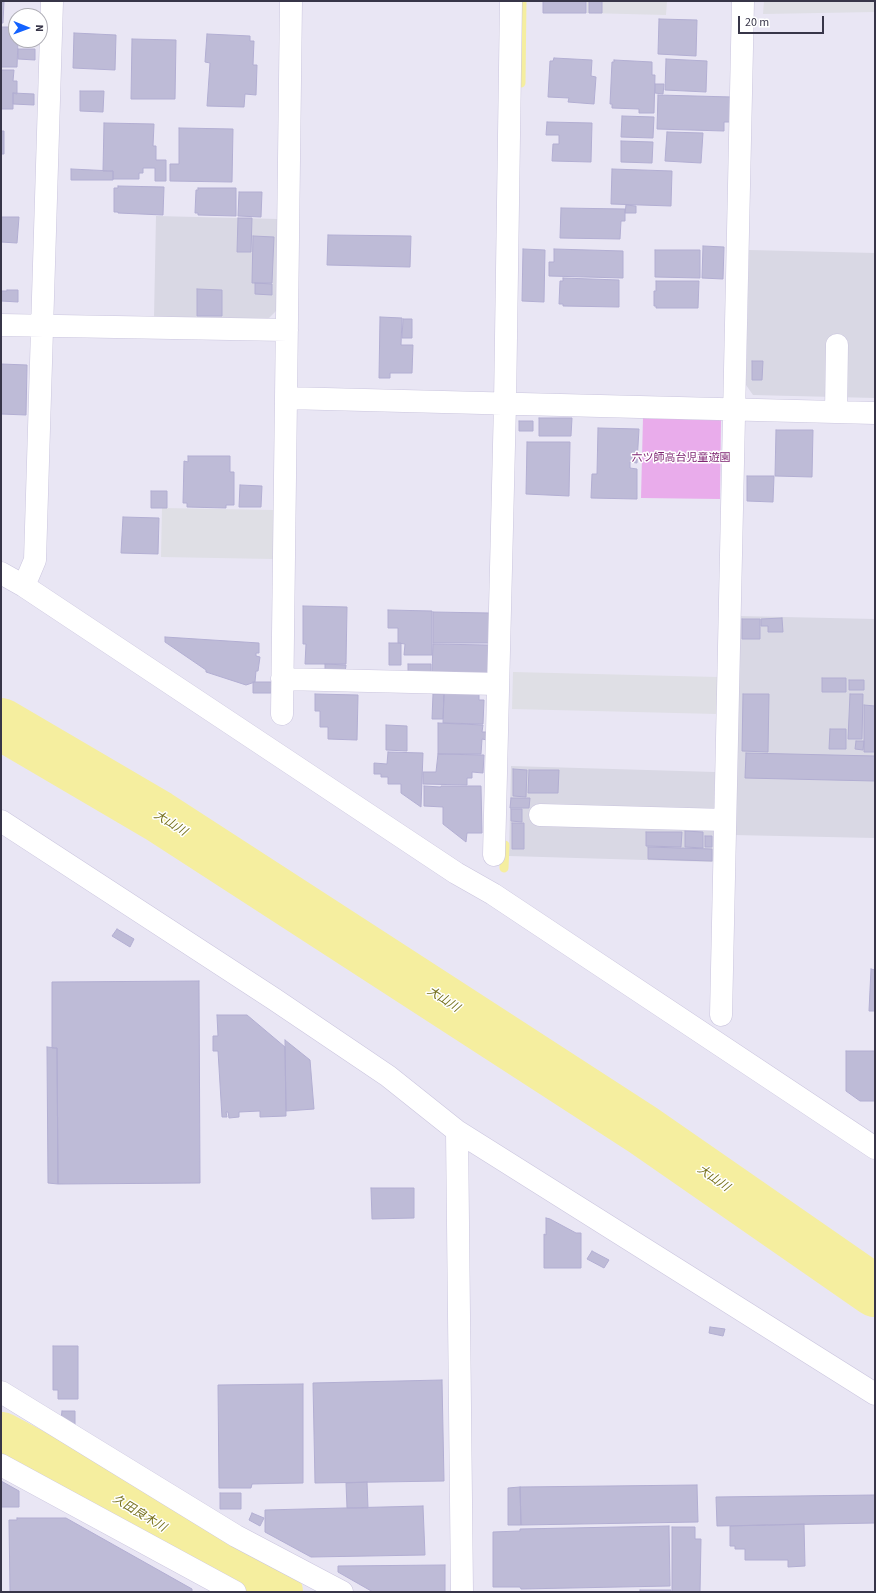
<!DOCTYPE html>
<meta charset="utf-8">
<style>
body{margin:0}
#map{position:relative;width:876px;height:1593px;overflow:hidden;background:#e9e6f4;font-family:"Source Sans 3",sans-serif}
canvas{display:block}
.frame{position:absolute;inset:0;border:2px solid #373548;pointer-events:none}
.north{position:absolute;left:8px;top:8px;width:40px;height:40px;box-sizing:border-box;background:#fff;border:1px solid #afaeb6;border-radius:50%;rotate:91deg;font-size:11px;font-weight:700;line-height:16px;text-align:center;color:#373548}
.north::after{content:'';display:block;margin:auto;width:14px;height:18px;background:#1362ff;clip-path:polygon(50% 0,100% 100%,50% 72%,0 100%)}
.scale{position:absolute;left:738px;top:16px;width:86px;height:18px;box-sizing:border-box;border:2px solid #373548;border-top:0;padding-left:5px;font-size:12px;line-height:14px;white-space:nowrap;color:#373548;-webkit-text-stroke:3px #fff;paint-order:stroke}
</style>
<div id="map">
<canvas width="876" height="1593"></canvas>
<div class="frame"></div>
<div class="north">N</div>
<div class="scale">20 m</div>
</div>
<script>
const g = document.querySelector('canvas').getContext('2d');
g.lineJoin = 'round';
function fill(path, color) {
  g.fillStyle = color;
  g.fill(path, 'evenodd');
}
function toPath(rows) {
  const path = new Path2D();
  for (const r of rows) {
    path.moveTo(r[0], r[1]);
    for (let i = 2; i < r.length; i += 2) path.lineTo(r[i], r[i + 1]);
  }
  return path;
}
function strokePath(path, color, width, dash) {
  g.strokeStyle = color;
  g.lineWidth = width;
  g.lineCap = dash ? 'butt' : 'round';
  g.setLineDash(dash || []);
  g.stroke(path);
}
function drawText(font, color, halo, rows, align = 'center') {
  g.font = font + ' "Source Sans 3","Noto Sans JP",sans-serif';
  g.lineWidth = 3;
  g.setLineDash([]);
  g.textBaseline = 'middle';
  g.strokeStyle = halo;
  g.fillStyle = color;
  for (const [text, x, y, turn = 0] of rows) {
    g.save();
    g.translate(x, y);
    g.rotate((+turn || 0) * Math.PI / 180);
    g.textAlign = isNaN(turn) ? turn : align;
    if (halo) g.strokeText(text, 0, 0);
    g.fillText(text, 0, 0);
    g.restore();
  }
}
fill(toPath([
 [156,216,278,219,276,311,267,320,154,317],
 [749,250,875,253,875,398,753,395,746,385],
 [738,616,875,619,875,838,733,835],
 [511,766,715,772,713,862,509,856]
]), '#d9d8e4');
fill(toPath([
 [643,418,721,420,720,499,641,498]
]), '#e9aceb');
fill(toPath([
 [587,1,667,1,666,15,587,13],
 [764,1,875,1,875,12,763,14],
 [162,508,274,510,273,559,161,557],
 [513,672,718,677,717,714,512,709]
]), '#dfdfe5');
strokePath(toPath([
 [521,83,522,1],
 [504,868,505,845]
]), '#f5ee9f', 9);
strokePath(toPath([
 [1,724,158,816,643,1130,875,1291],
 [1,1438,114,1498,138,1515,277,1592]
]), '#f5ee9f', 52);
const building = toPath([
 [1,1,4,1,3,23,1,23,1,1],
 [543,1,586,1,586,13,543,13,543,1],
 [589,1,602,1,602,13,589,13,589,1],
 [659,19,697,20,696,56,658,54,659,19],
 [1,27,11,27,11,32,16,32,16,40,18,40,17,67,1,67,1,27],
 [74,33,116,35,115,70,73,68,74,33],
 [207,34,250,36,250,41,254,41,253,65,257,65,256,95,245,94,244,107,207,106,210,63,205,62,207,34],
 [132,39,176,40,175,99,131,99,132,39],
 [18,49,35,49,35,60,18,59,18,49],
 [554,58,592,60,591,76,596,77,594,104,568,102,569,98,548,97,550,61,553,61,554,58],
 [666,59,707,61,706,92,665,90,666,59],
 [614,60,652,62,652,75,655,75,654,113,639,113,639,109,612,108,612,104,610,104,612,62,614,62,614,60],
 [1,70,14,70,13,81,17,81,17,94,13,93,13,109,1,109,1,70],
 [655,84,664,84,663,94,655,93,655,84],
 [80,91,104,91,103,112,80,111,80,91],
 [13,93,34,94,34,105,13,104,13,93],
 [658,95,732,97,732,122,724,122,724,131,657,129,658,95],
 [622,116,654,117,653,138,621,137,622,116],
 [547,122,592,123,591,162,552,161,553,144,559,144,559,135,546,135,547,122],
 [104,123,154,124,153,146,156,146,156,160,166,160,166,181,155,181,155,168,143,168,143,173,139,173,139,179,113,179,113,171,103,171,104,123],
 [179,128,233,129,232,182,170,181,170,164,179,164,179,128],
 [1,131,4,131,4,154,1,154,1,131],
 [667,132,703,133,701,163,665,161,667,132],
 [621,141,653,142,652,163,621,162,621,141],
 [71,169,113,171,113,180,71,180,71,169],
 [612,169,672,171,671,206,611,204,612,169],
 [118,186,164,187,163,215,118,213,118,212,114,212,114,188,118,188,118,186],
 [198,188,236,188,236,216,198,215,198,213,195,213,196,190,198,190,198,188],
 [239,192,262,192,261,217,238,216,239,192],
 [626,205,636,206,636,213,625,213,626,205],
 [561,208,625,209,625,221,621,221,620,239,560,238,561,208],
 [1,217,19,217,17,243,1,242,1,217],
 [238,218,252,218,251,252,237,252,238,218],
 [328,235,411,236,410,267,327,265,328,235],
 [253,236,274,237,272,283,252,283,253,236],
 [703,246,724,247,723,279,702,278,703,246],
 [523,249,545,250,544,302,522,301,523,249],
 [554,249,623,251,623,278,549,276,549,262,554,262,554,249],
 [655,250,700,250,700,278,655,277,655,250],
 [563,278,619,280,619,307,563,306,563,304,559,304,560,281,563,281,563,278],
 [656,281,699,281,698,308,656,308,656,306,654,306,654,291,656,291,656,281],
 [255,283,272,284,272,295,255,294,255,283],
 [197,289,222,290,222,316,197,316,197,289],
 [7,290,18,290,18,302,1,301,1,291,7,291,7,290],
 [380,317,402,318,401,345,413,345,412,373,390,373,390,378,379,378,380,317],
 [403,319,412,319,412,338,402,338,403,319],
 [752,361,763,361,762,380,752,380,752,361],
 [1,364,27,365,26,415,1,414,1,364],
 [539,418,572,418,571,436,539,436,539,418],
 [519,421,533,421,533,431,519,431,519,421],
 [598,428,639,429,637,463,630,462,630,468,637,469,637,499,591,498,592,474,597,474,598,428],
 [776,430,813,430,812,477,775,476,776,430],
 [527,442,570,442,569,496,526,494,527,442],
 [188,456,230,456,230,472,234,472,234,505,226,505,226,508,187,507,187,503,183,503,184,461,188,462,188,456],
 [747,476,774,476,773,502,747,501,747,476],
 [240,485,262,486,261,507,239,507,240,485],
 [151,491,167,491,167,508,151,508,151,491],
 [123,517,159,518,158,554,121,553,123,517],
 [303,606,347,607,346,664,305,664,306,644,303,644,303,606],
 [388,610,432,611,432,655,404,655,405,644,398,643,398,628,388,628,388,610],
 [433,612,489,613,489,643,433,643,433,612],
 [782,618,783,632,768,632,768,626,761,626,761,619,782,618],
 [742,619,760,619,760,639,742,639,742,619],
 [165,637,259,643,259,653,256,653,256,656,260,657,258,671,256,671,255,682,246,685,206,672,206,670,165,642,165,637],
 [389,643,401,643,401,665,389,665,389,643],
 [433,644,488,645,488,675,432,672,433,644],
 [325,664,346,665,345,673,325,673,325,664],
 [408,664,431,664,431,676,408,676,408,664],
 [822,678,846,678,846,692,822,692,822,678],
 [849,680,864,680,864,690,849,690,849,680],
 [253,682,272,682,271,693,253,693,253,682],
 [444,693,479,694,479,700,484,700,483,724,443,723,444,693],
 [315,694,358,695,357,740,328,739,328,727,320,727,320,711,315,711,315,694],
 [433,694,444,694,443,719,432,719,433,694],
 [743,694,769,694,768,752,742,751,743,694],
 [850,694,863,694,862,739,848,739,850,694],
 [864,705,875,706,875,752,864,752,864,705],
 [438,723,483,725,482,732,487,732,487,740,482,739,481,754,438,754,438,723],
 [386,725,407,726,407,751,386,750,386,725],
 [830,729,846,729,846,749,829,749,830,729],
 [856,741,864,741,863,750,855,749,856,741],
 [388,752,423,753,421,807,401,793,401,784,388,784,388,777,381,777,381,774,374,774,374,763,387,764,388,752],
 [746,753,875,756,875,781,745,778,746,753],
 [438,754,484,755,483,773,472,772,472,778,467,778,467,785,423,784,423,772,436,772,438,754],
 [513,769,527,770,526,797,513,796,513,769],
 [529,770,559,770,558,793,528,793,529,770],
 [424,786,441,787,441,786,481,786,482,833,467,833,466,842,443,824,443,807,424,806,424,786],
 [511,798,530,798,529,808,510,808,511,798],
 [511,809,522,809,522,822,511,821,511,809],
 [512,823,524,823,524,849,512,849,512,823],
 [685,831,703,832,703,848,685,847,685,831],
 [646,832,682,832,681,847,646,846,646,832],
 [705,836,712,836,712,847,705,847,705,836],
 [648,847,712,849,712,861,648,859,648,847],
 [117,929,134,939,130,947,112,936,117,929],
 [871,969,875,970,875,1011,869,1011,871,969],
 [199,981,200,1183,58,1184,57,1048,52,1048,52,982,199,981],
 [217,1015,247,1015,285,1047,286,1116,260,1117,260,1111,239,1112,239,1117,229,1118,228,1112,226,1112,227,1117,222,1117,218,1051,213,1051,213,1036,218,1036,217,1015],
 [285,1040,310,1060,314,1109,286,1111,285,1040],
 [47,1047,57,1048,58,1184,48,1183,47,1047],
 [846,1051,875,1051,875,1101,860,1101,846,1091,846,1051],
 [371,1188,414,1188,414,1218,372,1219,371,1188],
 [546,1218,550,1219,576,1233,581,1233,581,1268,544,1268,544,1234,546,1235,546,1218],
 [592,1251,609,1260,604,1268,587,1259,592,1251],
 [710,1327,725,1329,723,1336,709,1333,710,1327],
 [53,1346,78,1346,78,1399,58,1399,58,1390,53,1390,53,1346],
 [442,1380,444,1481,315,1483,313,1383,442,1380],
 [303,1384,303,1483,252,1484,251,1488,219,1488,218,1385,303,1384],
 [62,1411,75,1411,75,1425,61,1419,62,1411],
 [1,1481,19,1491,19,1507,1,1507,1,1481],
 [367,1482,368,1508,347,1508,346,1483,367,1482],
 [697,1485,698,1522,521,1525,520,1487,697,1485],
 [520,1487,521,1525,508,1525,508,1488,520,1487],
 [220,1493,241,1493,241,1509,220,1509,220,1493],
 [875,1495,875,1523,717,1526,716,1497,875,1495],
 [423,1506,425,1555,311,1557,265,1532,265,1510,423,1506],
 [252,1513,264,1518,260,1526,249,1520,252,1513],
 [17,1518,66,1518,192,1589,192,1592,10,1592,9,1520,17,1520,17,1518],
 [804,1524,805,1566,788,1567,788,1560,745,1560,745,1549,735,1549,735,1546,730,1546,730,1526,804,1524],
 [669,1526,670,1586,521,1589,520,1587,493,1587,493,1532,520,1531,520,1529,669,1526],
 [672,1527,695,1527,695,1539,701,1539,700,1592,672,1592,672,1527],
 [445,1565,445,1592,373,1592,338,1572,338,1566,445,1565],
 [640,1590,671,1590,671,1592,640,1592,640,1590]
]);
fill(building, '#bebbd7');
strokePath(building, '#b2aed2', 1);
const minor = toPath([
 [1,325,287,330],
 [286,398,875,413],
 [836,412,837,345],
 [1,573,24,586,456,873,493,894,875,1148],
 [24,586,35,560,52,1],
 [282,679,498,684],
 [282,714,291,1],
 [540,815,725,820],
 [1,821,274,999,388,1076,457,1131,875,1394],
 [494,855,505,404,511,1],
 [721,1015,743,1],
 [457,1131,462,1592],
 [1,1392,236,1536,342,1592],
 [1,1465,235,1592]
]);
strokePath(minor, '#cac5de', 23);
strokePath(minor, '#fff', 22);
drawText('11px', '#7e2472', '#fff', [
 ["六ツ師高台児童遊園",681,459]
]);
drawText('italic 12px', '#77721e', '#fff', [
 ["大山川",170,824,32],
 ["大山川",443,1000,33],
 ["大山川",713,1179,35],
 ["久田良木川",139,1514,31]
]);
</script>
